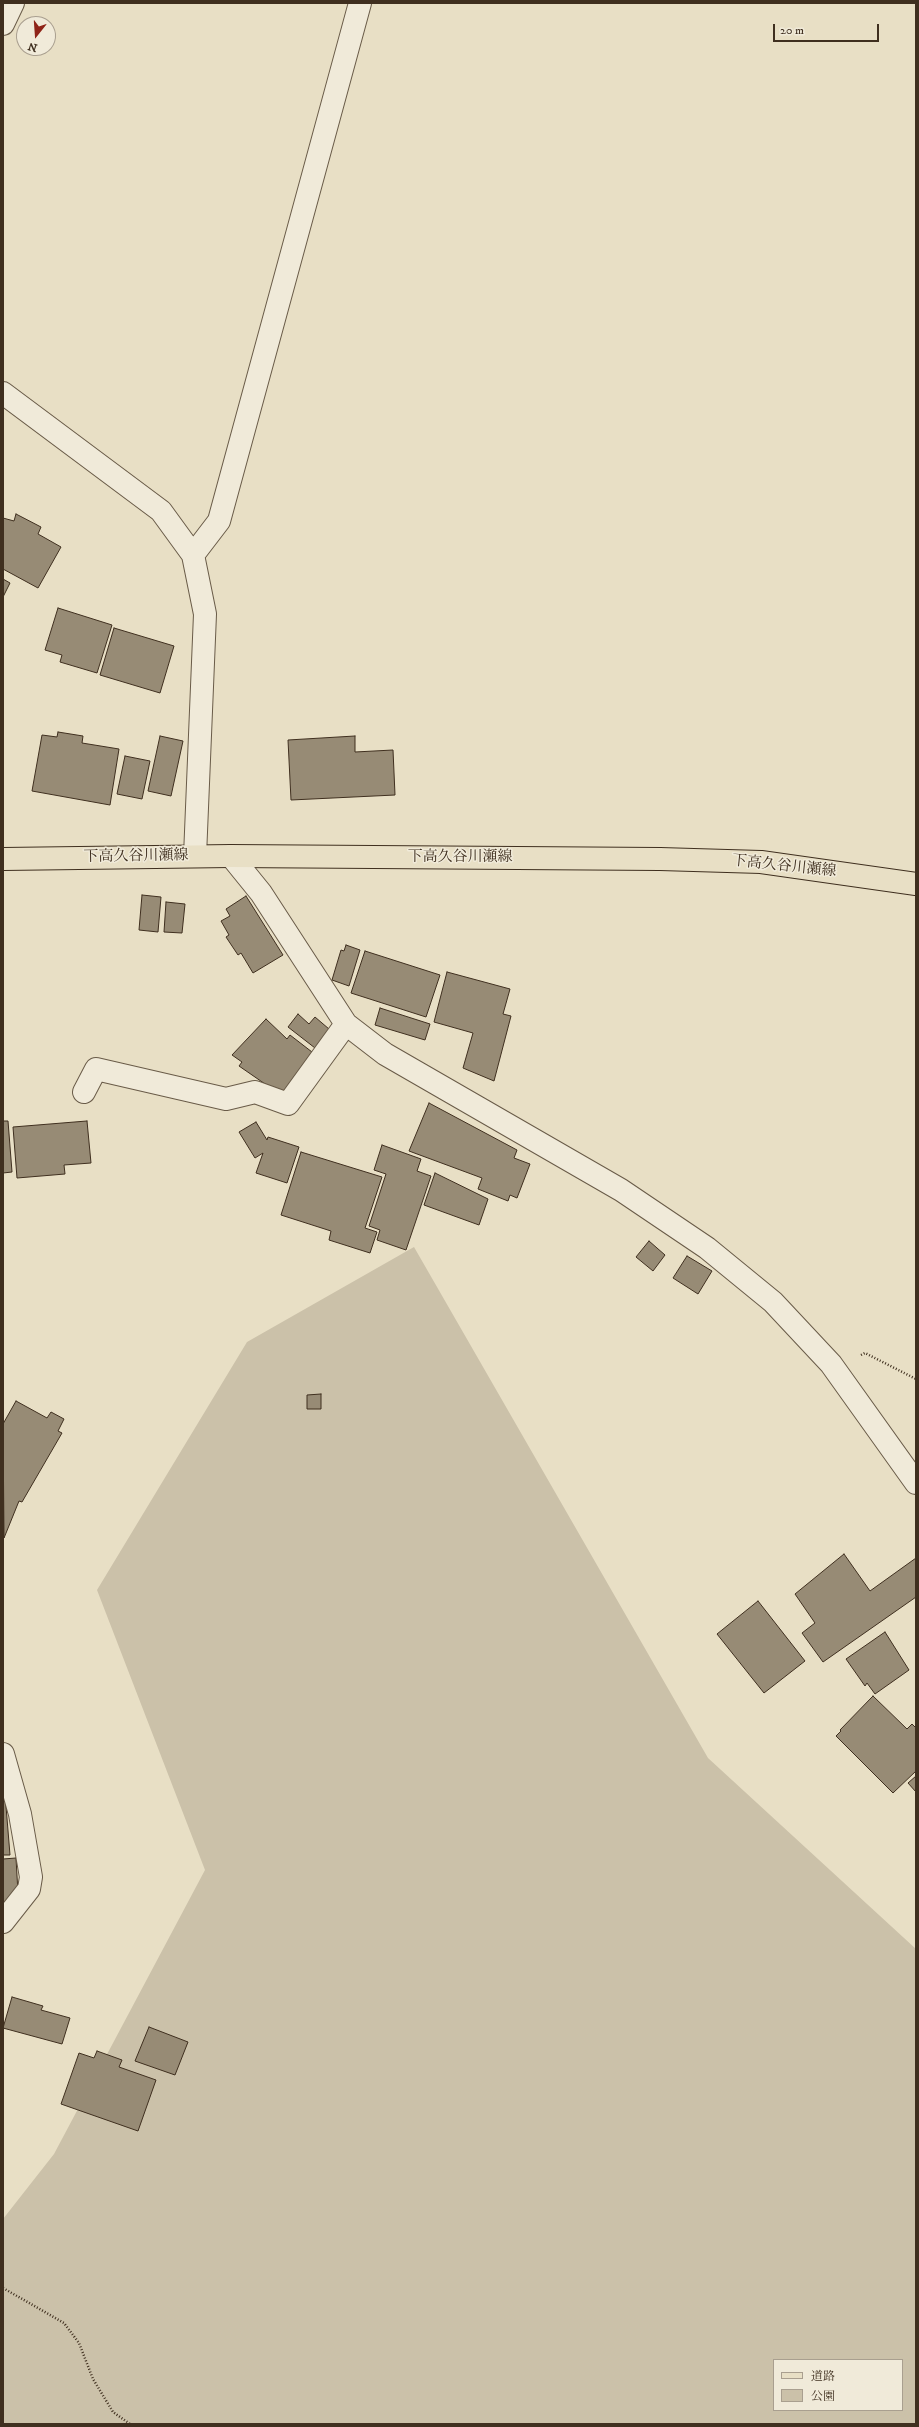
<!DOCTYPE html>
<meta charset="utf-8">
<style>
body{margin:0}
#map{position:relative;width:919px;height:2427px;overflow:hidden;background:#e8dfc5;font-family:"IM FELL DW Pica","Noto Serif JP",serif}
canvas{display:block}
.frame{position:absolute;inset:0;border:4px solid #3f2f1f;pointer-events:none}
.legend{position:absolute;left:773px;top:2359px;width:130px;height:52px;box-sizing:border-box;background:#f0ead9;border:1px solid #a99f8f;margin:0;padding:5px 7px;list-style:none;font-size:12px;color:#3f2f1f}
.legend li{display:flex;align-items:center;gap:8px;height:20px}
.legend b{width:20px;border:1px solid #a99f8f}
.north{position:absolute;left:16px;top:16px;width:40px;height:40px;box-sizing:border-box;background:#f0ead9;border:1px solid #a99f8f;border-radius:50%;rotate:197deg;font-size:11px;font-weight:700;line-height:16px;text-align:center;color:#3f2f1f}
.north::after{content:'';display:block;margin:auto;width:14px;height:18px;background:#8f2418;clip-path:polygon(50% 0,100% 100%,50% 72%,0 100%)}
.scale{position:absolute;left:773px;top:24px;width:106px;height:18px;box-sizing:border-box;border:2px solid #3f2f1f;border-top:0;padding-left:5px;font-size:12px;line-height:14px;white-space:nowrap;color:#3f2f1f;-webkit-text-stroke:3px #f0ead9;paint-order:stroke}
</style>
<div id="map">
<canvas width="919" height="2427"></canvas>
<div class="frame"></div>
<ul class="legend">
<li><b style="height:5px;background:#e8dfc5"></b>道路</li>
<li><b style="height:11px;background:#cbc1a9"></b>公園</li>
</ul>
<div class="north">N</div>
<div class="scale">20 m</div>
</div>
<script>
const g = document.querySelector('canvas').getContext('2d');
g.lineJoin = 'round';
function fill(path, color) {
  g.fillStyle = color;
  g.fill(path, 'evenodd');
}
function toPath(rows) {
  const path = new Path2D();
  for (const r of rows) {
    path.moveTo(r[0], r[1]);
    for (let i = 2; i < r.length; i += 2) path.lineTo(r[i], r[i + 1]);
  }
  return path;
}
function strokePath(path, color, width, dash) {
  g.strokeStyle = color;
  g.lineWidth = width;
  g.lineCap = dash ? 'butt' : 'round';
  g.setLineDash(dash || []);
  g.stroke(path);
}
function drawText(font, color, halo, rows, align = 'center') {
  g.font = font + ' "IM FELL DW Pica","Noto Serif JP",serif';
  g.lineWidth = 3;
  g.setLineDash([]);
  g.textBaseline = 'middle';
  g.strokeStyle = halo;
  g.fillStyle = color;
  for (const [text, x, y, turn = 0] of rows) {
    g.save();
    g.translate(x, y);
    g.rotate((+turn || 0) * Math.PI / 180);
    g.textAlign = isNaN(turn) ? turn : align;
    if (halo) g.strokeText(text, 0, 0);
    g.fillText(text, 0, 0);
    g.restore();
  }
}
fill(toPath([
 [414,1247,708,1758,916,1949,916,2424,3,2424,3,2219,54,2154,205,1870,97,1590,247,1342],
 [774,2360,902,2360,902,2410,774,2410]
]), '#cbc1a9');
const building = toPath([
 [16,514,41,527,38,534,61,547,38,588,3,569,3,518,14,521,16,514],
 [3,579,10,583,3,597,3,579],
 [58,608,112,625,97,673,60,662,62,655,45,650,58,608],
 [114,628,174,646,160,693,100,675,114,628],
 [58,732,83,736,82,743,119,749,110,805,32,791,42,735,57,737,58,732],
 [160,736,183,741,171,796,148,791,160,736],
 [355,736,355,752,393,750,395,795,291,800,288,740,355,736],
 [125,756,150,761,142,799,117,794,125,756],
 [142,895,161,897,158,932,139,930,142,895],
 [246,896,283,955,253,973,241,953,238,955,226,937,229,935,221,921,230,916,226,909,246,896],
 [166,902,185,904,182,933,164,932,166,902],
 [346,945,360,950,349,986,332,980,341,950,344,951,346,945],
 [365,951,440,975,426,1017,351,993,365,951],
 [447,972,510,989,503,1014,511,1016,494,1081,463,1068,473,1033,434,1022,447,972],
 [380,1008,430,1024,425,1040,375,1025,380,1008],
 [298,1014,309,1024,315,1017,329,1029,315,1048,288,1027,298,1014],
 [266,1019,287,1039,290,1035,312,1052,281,1095,239,1066,242,1062,232,1055,266,1019],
 [429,1103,517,1150,514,1158,530,1164,517,1198,510,1195,508,1201,478,1189,482,1178,409,1151,429,1103],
 [3,1121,8,1121,12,1172,3,1173,3,1121],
 [87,1121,91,1163,64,1165,65,1174,17,1178,13,1127,87,1121],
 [256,1122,267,1140,268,1137,299,1147,287,1183,256,1173,263,1153,255,1158,239,1132,256,1122],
 [382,1145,421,1159,417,1171,431,1176,406,1250,377,1240,380,1230,369,1226,386,1174,374,1170,382,1145],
 [301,1152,382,1177,365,1228,377,1232,370,1253,329,1240,331,1231,281,1215,301,1152],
 [435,1173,488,1199,479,1225,424,1205,435,1173],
 [649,1241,665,1255,653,1271,636,1257,649,1241],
 [687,1256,712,1271,698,1294,673,1278,687,1256],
 [321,1394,321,1409,307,1409,307,1395,321,1394],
 [16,1401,47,1418,51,1412,64,1419,58,1431,62,1433,22,1502,19,1501,4,1538,3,1424,16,1401],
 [844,1554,870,1591,916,1558,916,1597,823,1662,802,1633,815,1623,795,1594,844,1554],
 [758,1601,805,1661,764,1693,717,1634,758,1601],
 [885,1632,909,1670,875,1694,867,1683,865,1686,846,1659,885,1632],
 [873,1696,907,1729,912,1724,916,1728,916,1771,893,1793,836,1736,841,1731,840,1730,873,1696],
 [916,1776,916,1792,908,1783,916,1776],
 [3,1794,5,1794,10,1855,3,1855,3,1794],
 [16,1858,18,1893,12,1902,3,1902,3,1859,16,1858],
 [12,1997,43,2006,41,2010,70,2018,62,2044,3,2028,12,1997],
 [149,2027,188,2042,175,2075,135,2061,149,2027],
 [97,2051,122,2060,119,2067,156,2080,138,2131,61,2104,79,2053,94,2058,97,2051]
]);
fill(building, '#978b75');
strokePath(building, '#3f2f1f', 1);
const minor = toPath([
 [3,24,13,3],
 [3,393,161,511,193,555,205,614,195,856],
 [193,555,219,521,360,3],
 [231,856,261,893,346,1024,385,1054,621,1190,707,1248,773,1302,831,1364,916,1483],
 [84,1092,96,1069,226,1099,255,1092,288,1104,346,1024],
 [3,1754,20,1814,31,1877,29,1889,3,1922]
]);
const major = toPath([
 [3,859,231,856,660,859,761,862,916,884]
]);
strokePath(minor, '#695b48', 24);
strokePath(major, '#3f2f1f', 24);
strokePath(toPath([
 [861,1355,865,1353,916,1379],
 [3,2288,64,2323,79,2343,93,2379,113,2412,130,2424]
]), '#3f2f1f', 2.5, [1, 2]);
strokePath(minor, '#f0ead9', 22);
strokePath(major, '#e8dfc5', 22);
drawText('15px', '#3f2f1f', '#f0ead9', [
 ["下高久谷川瀬線",136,857,-1],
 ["下高久谷川瀬線",460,858],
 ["下高久谷川瀬線",784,867,6]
]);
</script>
